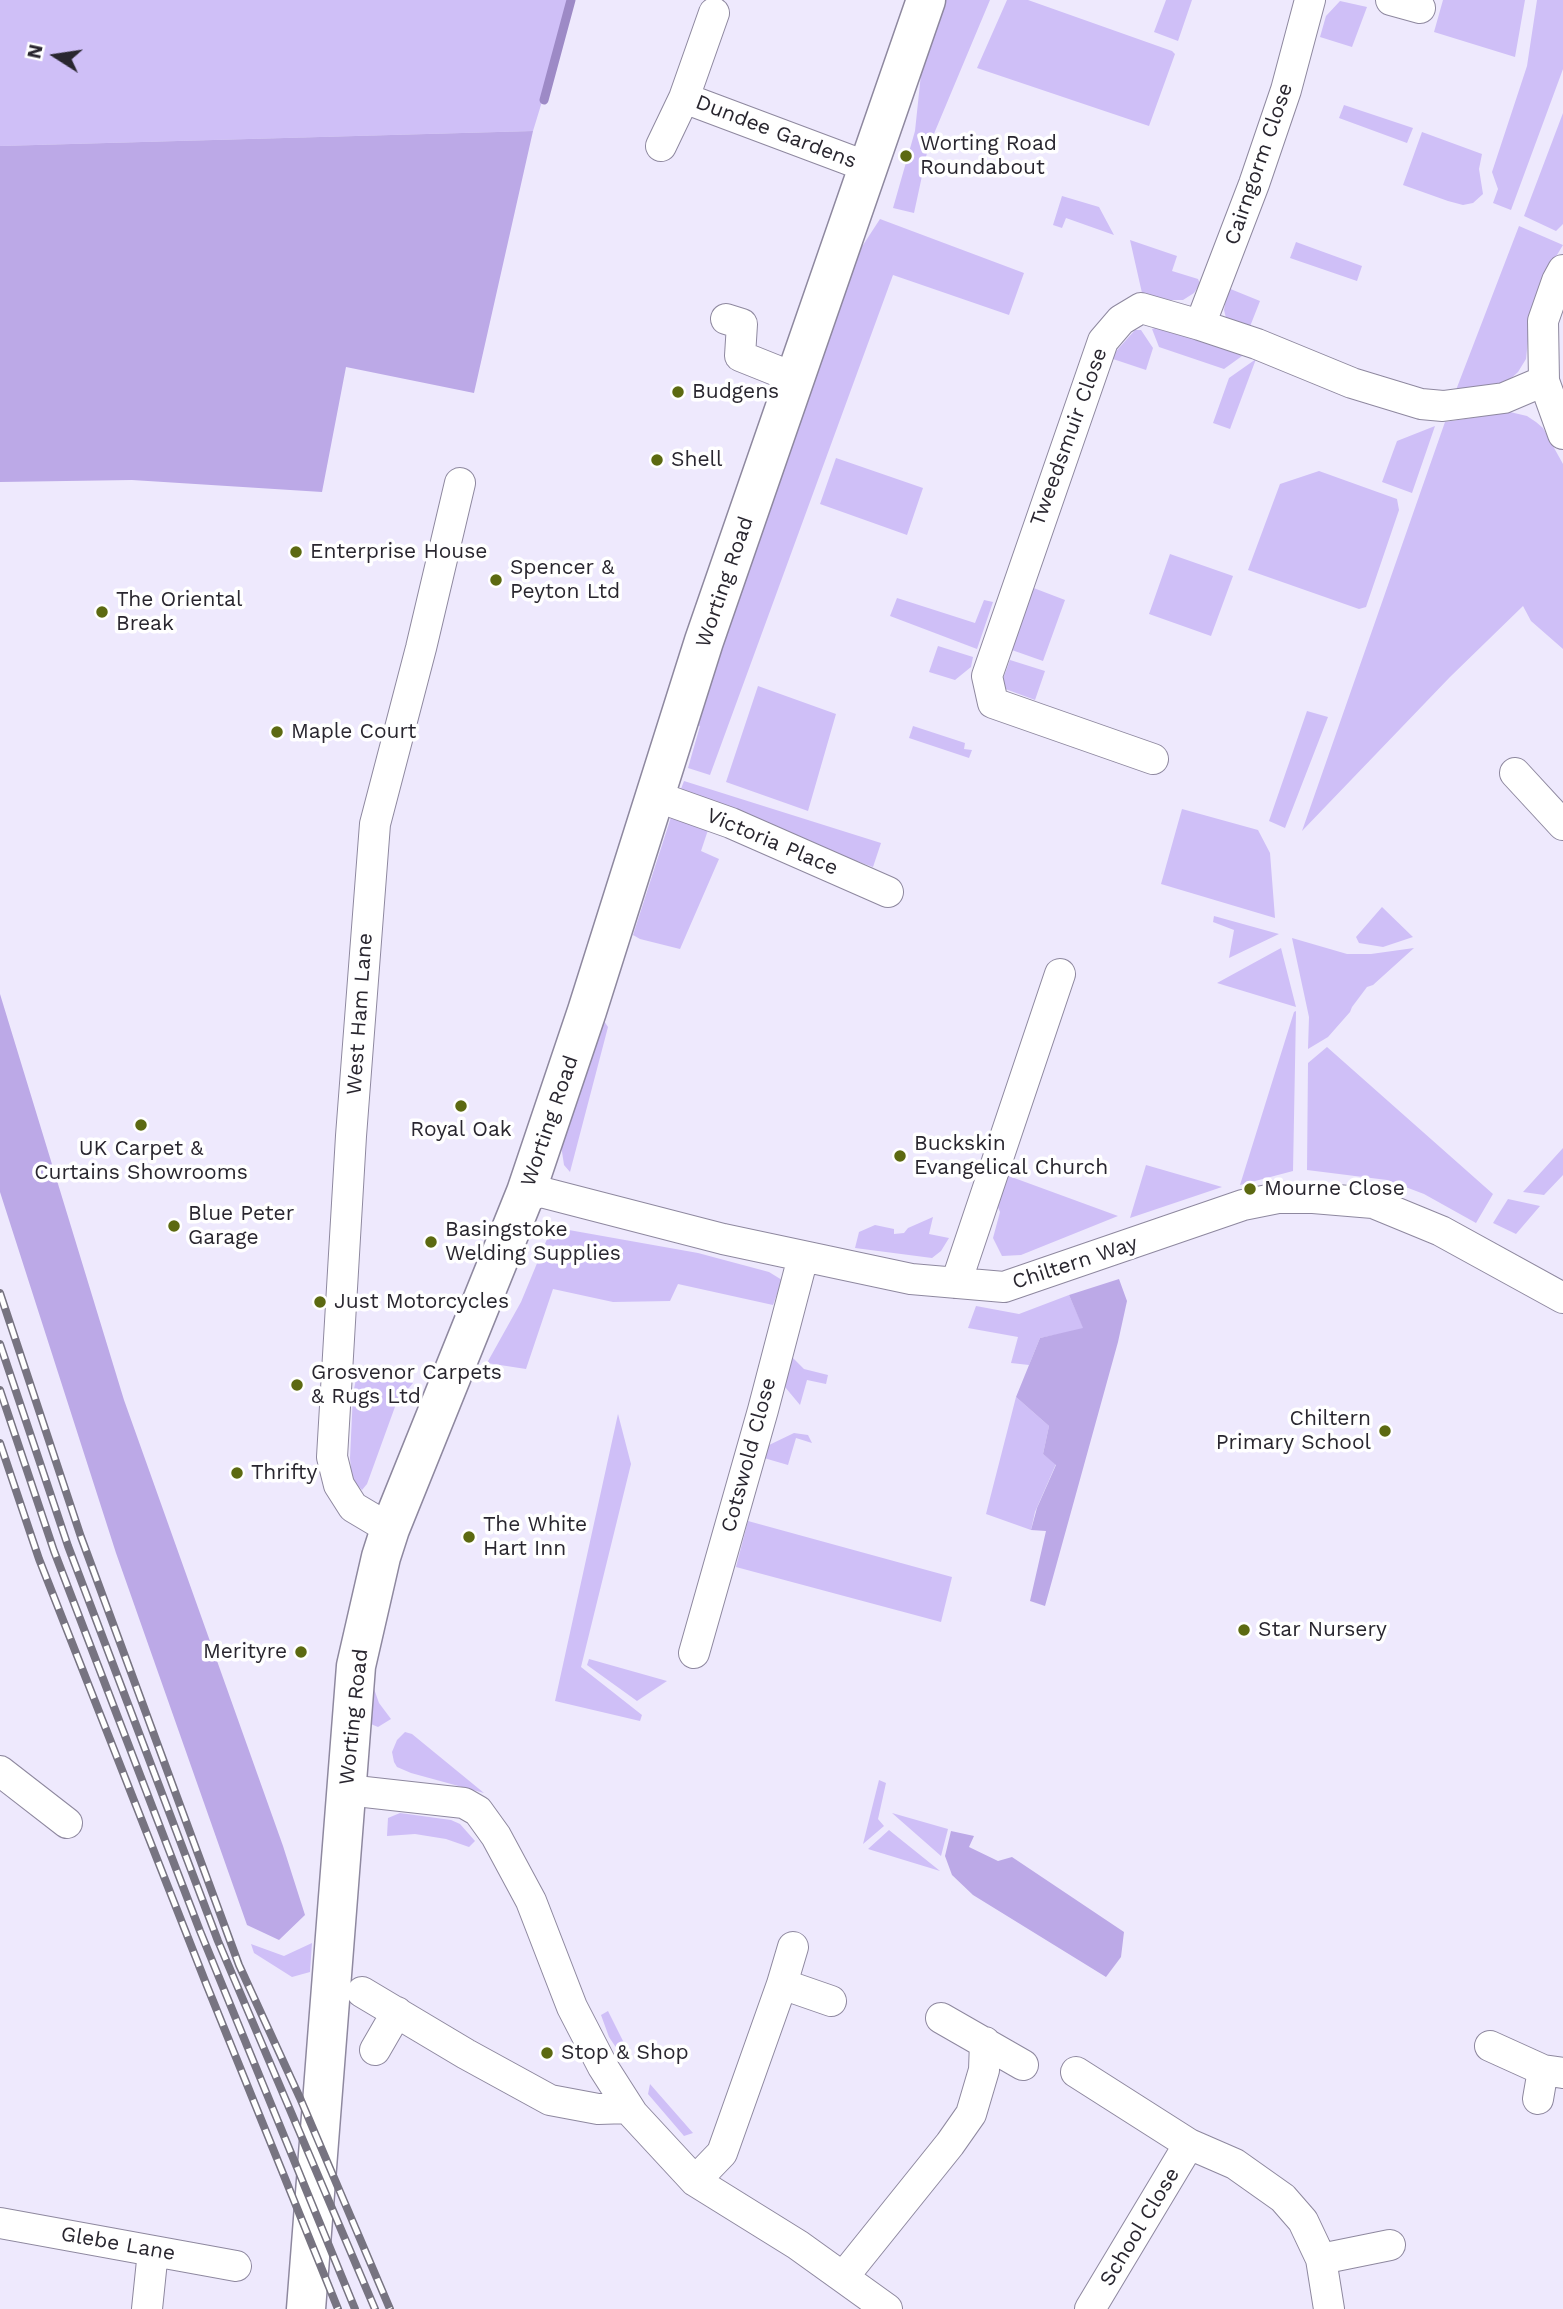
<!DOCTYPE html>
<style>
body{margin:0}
#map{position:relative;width:1563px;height:2309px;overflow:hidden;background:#eee9fd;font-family:"Work Sans",sans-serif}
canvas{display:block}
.north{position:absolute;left:21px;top:21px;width:70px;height:70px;-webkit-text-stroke:5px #fff;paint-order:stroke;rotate:282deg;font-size:19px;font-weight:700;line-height:28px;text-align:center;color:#29262f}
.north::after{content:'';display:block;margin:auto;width:24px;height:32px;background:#29262f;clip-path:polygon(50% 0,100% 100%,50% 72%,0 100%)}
</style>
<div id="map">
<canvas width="1563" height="2309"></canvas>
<div class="north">N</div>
</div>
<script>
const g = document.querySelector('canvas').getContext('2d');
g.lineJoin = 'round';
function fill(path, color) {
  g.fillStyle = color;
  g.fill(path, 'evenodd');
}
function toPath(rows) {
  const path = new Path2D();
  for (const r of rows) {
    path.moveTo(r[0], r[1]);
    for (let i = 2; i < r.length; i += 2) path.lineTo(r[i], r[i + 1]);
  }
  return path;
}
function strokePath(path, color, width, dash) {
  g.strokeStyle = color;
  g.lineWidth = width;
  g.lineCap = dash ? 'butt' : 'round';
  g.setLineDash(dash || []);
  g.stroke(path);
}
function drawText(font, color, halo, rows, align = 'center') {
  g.font = font + ' "Work Sans",sans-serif';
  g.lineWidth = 7;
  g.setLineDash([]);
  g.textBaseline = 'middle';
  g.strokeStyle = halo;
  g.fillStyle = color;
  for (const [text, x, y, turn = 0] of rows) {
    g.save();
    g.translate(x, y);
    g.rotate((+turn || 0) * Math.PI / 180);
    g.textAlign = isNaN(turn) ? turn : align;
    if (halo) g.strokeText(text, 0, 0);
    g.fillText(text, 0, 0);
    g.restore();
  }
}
fill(toPath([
 [0,0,573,0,533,131,0,146],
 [945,0,990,0,928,148,914,213,893,208,915,131,921,74],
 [1007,0,1028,0,1172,51,1175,54,1149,126,977,68],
 [1166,0,1192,0,1178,41,1154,32],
 [1443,0,1525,0,1515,57,1434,32],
 [1537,0,1563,0,1563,69,1511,210,1493,203,1498,189,1492,172,1527,66],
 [1340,1,1367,7,1352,47,1320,37,1326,16],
 [1344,105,1413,128,1407,143,1339,118],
 [1563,113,1563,224,1556,231,1524,216],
 [1422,132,1482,154,1479,169,1483,194,1473,203,1463,205,1448,201,1403,185],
 [1062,196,1099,207,1114,235,1066,218,1062,228,1053,225],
 [880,219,1024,273,1009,315,893,275,710,775,688,768,700,726,694,725,850,265],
 [1519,226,1563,245,1546,273,1529,330,1526,359,1518,372,1506,383,1456,390],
 [1130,240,1177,256,1172,271,1198,279,1200,284,1194,293,1183,300,1170,300,1142,293],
 [1296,242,1362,266,1357,281,1290,258],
 [1228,288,1260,301,1249,329,1226,318,1224,310],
 [1158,327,1241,354,1242,356,1224,369,1159,347,1152,329],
 [1135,330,1141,330,1153,348,1146,370,1110,358],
 [1256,359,1230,429,1213,423,1229,378],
 [1510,412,1527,416,1536,422,1543,428,1563,464,1563,649,1531,621,1523,606,1450,677,1302,831,1445,422],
 [1435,426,1412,493,1382,482,1397,441],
 [836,458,923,488,907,535,820,504],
 [1319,471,1397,499,1399,510,1366,607,1359,609,1248,570,1280,484],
 [1170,554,1233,576,1211,636,1149,614],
 [1031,587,1065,600,1043,661,1009,649],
 [897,598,975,623,984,600,993,602,977,649,890,616],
 [938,646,973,657,971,667,955,680,929,672],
 [1010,660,1045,671,1035,700,1000,687],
 [758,686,836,714,808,811,726,782],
 [1307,711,1328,717,1285,828,1269,821],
 [913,726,965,743,964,749,972,750,969,758,909,738],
 [684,781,881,843,873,867,745,821,679,794],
 [1182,809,1258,830,1270,853,1275,918,1161,884],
 [672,814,710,824,701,851,719,859,680,949,640,939,633,935],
 [1382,907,1413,937,1383,947,1359,943,1356,937],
 [1214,916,1279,934,1229,958,1234,930,1213,922],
 [1292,938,1347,954,1371,954,1414,948,1373,985,1367,987,1352,1007,1350,1012,1328,1037,1308,1049,1309,1017],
 [1281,948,1296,1007,1217,983],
 [1296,1011,1293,1171,1240,1185,1294,1012],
 [604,1021,608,1027,570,1172,564,1165,561,1145],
 [1327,1047,1493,1194,1476,1223,1424,1194,1387,1180,1307,1170,1308,1063],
 [1563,1148,1563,1175,1544,1195,1523,1192],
 [1146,1165,1222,1187,1130,1218],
 [1006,1175,1118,1216,1021,1255,1002,1256,993,1238,1000,1212,997,1205],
 [1508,1199,1540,1206,1516,1234,1493,1223],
 [933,1217,929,1234,949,1238,941,1251,932,1258,855,1248,859,1232,875,1225,894,1229,894,1234,904,1233,908,1228],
 [552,1227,698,1253,769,1272,782,1280,773,1305,678,1284,670,1301,613,1302,553,1289,526,1369,487,1363,521,1302],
 [1069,1295,1084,1329,1040,1338,1029,1365,1011,1363,1018,1337,968,1328,976,1306,1019,1314],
 [791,1356,804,1369,828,1375,826,1384,807,1380,800,1405,785,1387],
 [358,1369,413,1383,396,1404,367,1484,362,1490,352,1480,350,1458,353,1394],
 [1016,1397,1049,1426,1043,1454,1056,1464,1035,1512,1031,1530,986,1514],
 [618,1414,631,1464,581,1667,642,1715,640,1721,555,1701],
 [794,1433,808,1435,812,1443,796,1438,788,1465,764,1458,767,1446],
 [748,1521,952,1577,941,1622,736,1567],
 [589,1659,667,1681,637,1701,587,1665],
 [373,1686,379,1703,391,1719,378,1727,366,1722],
 [405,1732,412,1734,484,1793,411,1773,397,1767,394,1762,392,1752,397,1740],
 [879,1780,886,1783,878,1819,884,1826,863,1844],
 [400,1813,451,1820,460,1824,475,1841,469,1847,446,1839,415,1834,387,1836,388,1818],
 [892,1813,948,1829,941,1856],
 [889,1830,940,1871,868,1849],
 [312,1943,310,1972,292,1977,254,1953,251,1944,284,1956],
 [608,2011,630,2055,623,2058,609,2037,601,2015],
 [650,2084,693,2133,684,2136,648,2094]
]), '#cfbff7');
fill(toPath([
 [533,131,474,393,346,367,322,492,132,480,0,482,0,146],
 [0,994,124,1400,283,1846,305,1915,279,1940,247,1925,116,1553,0,1192],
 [1119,1279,1127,1301,1118,1342,1045,1606,1030,1601,1046,1531,1031,1530,1037,1508,1056,1465,1043,1454,1049,1426,1016,1397,1040,1338,1083,1328,1069,1295],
 [951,1831,974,1836,969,1847,998,1861,1012,1857,1124,1932,1121,1957,1106,1977,973,1895,952,1875,945,1856]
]), '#bca9e7');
strokePath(toPath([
 [544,100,571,0]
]), '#9d8ac6', 9);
const minor = toPath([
 [1391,0,1420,8],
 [684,98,868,167],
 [661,146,684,98,714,13],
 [1563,270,1557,281,1543,321,1544,381,1563,434],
 [726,319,742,324,740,356,795,378],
 [1200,325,1254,184,1286,90,1310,0],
 [1153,759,993,703,987,676,1103,341,1121,320,1141,308,1200,325,1257,344,1352,383,1421,404,1443,406,1504,398,1544,381],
 [1515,773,1563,825],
 [655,796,731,823,888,892],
 [526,1192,535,1194,541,1192,723,1239,911,1279,1004,1287,1243,1205,1278,1198,1313,1198,1373,1203,1441,1231,1563,1298],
 [956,1283,1060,974],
 [390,1529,353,1507,339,1485,332,1457,351,1136,375,824,421,648,460,483],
 [694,1653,763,1410,803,1257],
 [0,1771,67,1823],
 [347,1790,464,1803,478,1811,496,1836,531,1901,572,2007,603,2067,633,2114,695,2181,798,2245,887,2309],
 [782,1984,831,2001],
 [362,1992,466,2054,550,2100,598,2109,629,2108],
 [941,2018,1023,2065],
 [1490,2046,1543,2070,1563,2073],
 [375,2050,397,2012],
 [1076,2072,1189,2144,1235,2164,1283,2198,1303,2221,1321,2259,1329,2309],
 [1538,2099,1543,2070],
 [695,2181,722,2153,782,1984,793,1947],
 [0,2223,236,2266],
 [1321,2259,1390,2245],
 [844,2276,950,2144,971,2114,984,2070,985,2042],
 [147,2309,153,2251],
 [1090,2309,1189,2144]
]);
const secondary = toPath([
 [306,2309,356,1666,381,1557,390,1529,526,1192,587,1011,704,641,926,0]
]);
strokePath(minor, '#8e889f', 32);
strokePath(secondary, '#8e889f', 41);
strokePath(minor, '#fff', 30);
strokePath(secondary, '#fff', 38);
const rail = toPath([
 [0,1293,81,1537,239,1965,300,2098,390,2309],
 [0,1344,68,1546,218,1941,375,2309],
 [0,1390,54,1551,200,1931,355,2309],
 [0,1443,39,1559,207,1986,338,2309]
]);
strokePath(rail, '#777481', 8);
strokePath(rail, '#fff', 5, [16]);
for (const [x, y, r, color] of [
 [906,156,7,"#5c6911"],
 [678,392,7,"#5c6911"],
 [657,460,7,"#5c6911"],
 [296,552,7,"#5c6911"],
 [496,580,7,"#5c6911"],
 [102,612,7,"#5c6911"],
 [277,732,7,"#5c6911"],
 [461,1106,7,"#5c6911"],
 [141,1125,7,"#5c6911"],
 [900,1156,7,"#5c6911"],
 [1250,1189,7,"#5c6911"],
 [174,1226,7,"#5c6911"],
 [431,1242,7,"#5c6911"],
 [320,1302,7,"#5c6911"],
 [297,1385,7,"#5c6911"],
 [1385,1431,7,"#5c6911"],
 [237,1473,7,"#5c6911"],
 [469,1537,7,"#5c6911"],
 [1244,1630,7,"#5c6911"],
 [301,1652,7,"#5c6911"],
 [547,2053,7,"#5c6911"]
]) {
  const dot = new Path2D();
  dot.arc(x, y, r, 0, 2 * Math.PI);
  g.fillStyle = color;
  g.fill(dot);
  strokePath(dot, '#fff', 2.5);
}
drawText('21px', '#29262f', '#fff', [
 ["Dundee Gardens",776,132,21],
 ["Cairngorm Close",1259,164,-71],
 ["Tweedsmuir Close",1069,437,-70],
 ["Worting Road",725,582,-71],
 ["Victoria Place",772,842,23],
 ["West Ham Lane",360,1014,-86],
 ["Worting Road",550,1121,-71],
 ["Chiltern Way",1075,1263,-18],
 ["Cotswold Close",749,1455,-75],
 ["Worting Road",354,1717,-84],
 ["School Close",1140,2227,-59],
 ["Glebe Lane",118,2244,10]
]);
drawText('21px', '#29262f', '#fff', [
 ["Worting Road",920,144],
 ["Roundabout",920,168],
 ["Budgens",692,392],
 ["Shell",671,460],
 ["Enterprise House",310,552],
 ["Spencer &",510,568],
 ["Peyton Ltd",510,592],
 ["The Oriental",116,600],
 ["Break",116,624],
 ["Maple Court",291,732],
 ["Royal Oak",461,1130,"center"],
 ["Buckskin",914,1144],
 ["Evangelical Church",914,1168],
 ["UK Carpet &",141,1149,"center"],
 ["Curtains Showrooms",141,1173,"center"],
 ["Mourne Close",1264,1189],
 ["Blue Peter",188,1214],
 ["Garage",188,1238],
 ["Basingstoke",445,1230],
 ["Welding Supplies",445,1254],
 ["Just Motorcycles",334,1302],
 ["Grosvenor Carpets",311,1373],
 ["& Rugs Ltd",311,1397],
 ["Chiltern",1371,1419,"right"],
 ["Primary School",1371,1443,"right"],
 ["Thrifty",251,1473],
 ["The White",483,1525],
 ["Hart Inn",483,1549],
 ["Star Nursery",1258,1630],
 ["Merityre",287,1652,"right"],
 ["Stop & Shop",561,2053]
], 'left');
</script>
